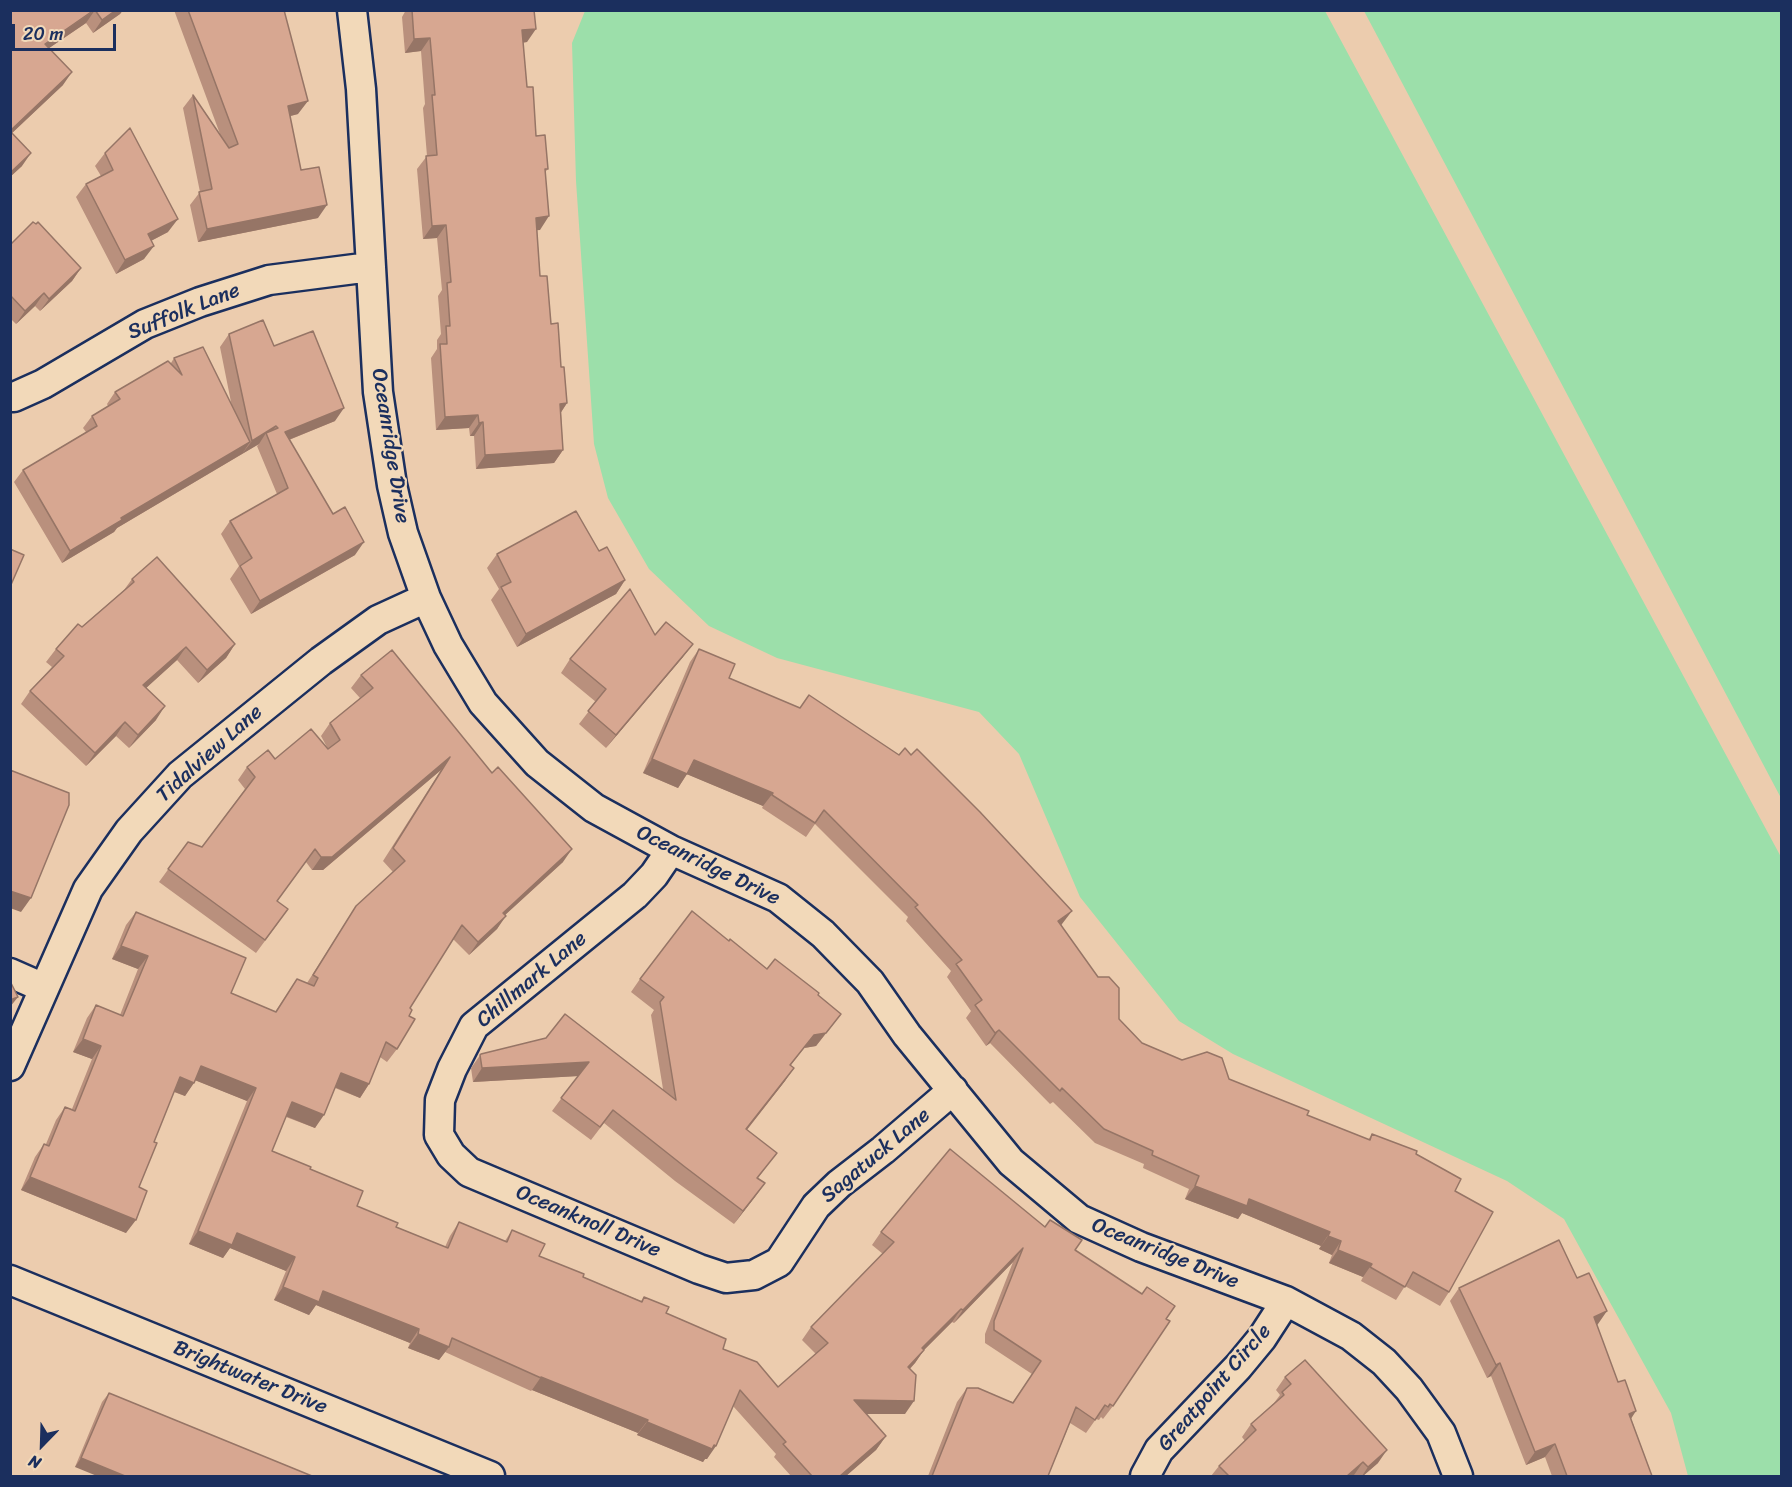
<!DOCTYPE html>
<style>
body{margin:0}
#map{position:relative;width:1792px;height:1487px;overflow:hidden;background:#ecccae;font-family:Sriracha,sans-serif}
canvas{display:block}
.frame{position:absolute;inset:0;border:12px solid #1b2f5e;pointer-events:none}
.north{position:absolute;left:12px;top:1415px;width:60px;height:60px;-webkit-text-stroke:4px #f2d9b9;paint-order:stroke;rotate:203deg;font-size:16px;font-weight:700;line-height:24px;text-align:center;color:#1b2f5e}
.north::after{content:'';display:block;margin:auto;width:21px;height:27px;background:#1b2f5e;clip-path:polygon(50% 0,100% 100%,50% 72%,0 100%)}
.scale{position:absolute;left:12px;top:24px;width:104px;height:27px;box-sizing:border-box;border:3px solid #1b2f5e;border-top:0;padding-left:8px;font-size:18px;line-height:21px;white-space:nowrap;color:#1b2f5e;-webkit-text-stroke:4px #f2d9b9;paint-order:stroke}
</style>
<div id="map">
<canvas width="1792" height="1487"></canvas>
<div class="frame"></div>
<div class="north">N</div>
<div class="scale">20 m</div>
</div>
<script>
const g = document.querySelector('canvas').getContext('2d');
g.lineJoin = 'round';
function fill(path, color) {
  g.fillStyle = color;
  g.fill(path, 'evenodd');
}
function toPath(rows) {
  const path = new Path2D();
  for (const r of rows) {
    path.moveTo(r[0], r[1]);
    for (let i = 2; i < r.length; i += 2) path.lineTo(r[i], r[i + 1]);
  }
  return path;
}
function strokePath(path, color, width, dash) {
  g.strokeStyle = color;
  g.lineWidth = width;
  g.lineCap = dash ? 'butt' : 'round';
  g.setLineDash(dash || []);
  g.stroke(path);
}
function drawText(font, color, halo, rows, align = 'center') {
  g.font = font + ' Sriracha,sans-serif';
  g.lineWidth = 4.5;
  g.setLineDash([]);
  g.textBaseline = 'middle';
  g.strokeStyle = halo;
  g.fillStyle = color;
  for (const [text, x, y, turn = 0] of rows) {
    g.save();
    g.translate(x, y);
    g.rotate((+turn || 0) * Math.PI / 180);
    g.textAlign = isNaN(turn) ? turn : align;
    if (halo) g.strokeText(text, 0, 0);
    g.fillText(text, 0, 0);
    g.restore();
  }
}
fill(toPath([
 [585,11,1325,11,1781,857,1781,1476,1688,1476,1671,1413,1564,1219,1507,1181,1233,1054,1179,1021,1080,897,1019,754,979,712,777,658,709,626,649,569,608,498,594,444,576,181,572,43],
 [1364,11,1781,11,1781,798]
]), '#9cdfaa');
const minor = toPath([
 [352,10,361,89,378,392,392,485,403,533,426,598,448,645,483,703,537,763,594,808,671,850,778,898,823,934,870,982,907,1035,1011,1162,1079,1219,1141,1247,1286,1301,1351,1336,1384,1362,1409,1389,1441,1433,1458,1476],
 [10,397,14,397,43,384,145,324,200,302,269,280,370,267],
 [671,850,654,875,635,895,474,1026,452,1069,440,1100,439,1135,451,1155,469,1172,699,1269,726,1278,754,1275,779,1262,816,1206,839,1184,883,1150,953,1090],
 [10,973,44,988],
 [10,1066,88,889,129,831,180,775,321,661,378,620,426,598],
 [10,1280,490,1476],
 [1145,1476,1159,1450,1238,1367,1262,1338,1286,1301]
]);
strokePath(minor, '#1b2f5e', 33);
strokePath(minor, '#f2d9b9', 28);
fill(toPath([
 [10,10,123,10,120,14,93,33,86,23,49,48,63,85,12,133,22,166,10,177],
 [174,10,284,10,298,114,290,116,301,170,318,218,198,242,190,205,200,192,183,108,193,95,220,134],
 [406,10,534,10,527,42,523,43,527,87,536,136,548,169,545,172,540,230,537,230,540,276,561,367,567,403,561,412,563,450,554,463,476,469,474,436,470,436,469,428,436,430,431,358,437,349,437,340,441,334,438,296,442,290,437,238,423,239,417,169,427,156,423,108,425,104,421,51,405,53,402,17],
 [105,153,168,232,151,241,144,259,116,274,76,197,86,184,101,176,95,166],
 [10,245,81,268,72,281,40,311,35,306,16,324,10,318],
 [229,334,274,346,335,421,289,440,355,555,251,614,230,579,239,566,221,534,230,521,277,494,257,446,259,444,117,528,114,532,62,563,14,482,23,470,86,432,83,428,92,416,108,406,107,404,115,392,171,363,174,358,232,407,220,347],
 [599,551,625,580,616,594,517,647,491,600,499,589,487,568,497,554],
 [132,579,235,644,226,658,198,683,177,660,146,688,156,720,129,748,116,736,86,766,21,704,30,691,52,667,46,662,56,649,124,590],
 [655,635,683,657,606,748,579,724,596,702,561,673,570,659],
 [699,649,729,678,1062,924,1061,926,1119,1019,1142,1043,1182,1060,1229,1079,1307,1115,1368,1140,1372,1134,1416,1154,1455,1191,1449,1292,1440,1306,1405,1286,1396,1300,1361,1281,1363,1277,1329,1263,1332,1255,1319,1249,1321,1246,1242,1213,1238,1219,1185,1199,1189,1189,1143,1168,1144,1164,1095,1143,1053,1102,1050,1104,990,1043,986,1046,966,1018,971,1011,947,977,951,971,906,921,908,917,815,824,806,837,762,808,763,806,687,774,678,788,643,773,690,662],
 [361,675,563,862,505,915,497,929,469,955,453,939,410,1008,409,1016,397,1049,387,1062,380,1057,369,1084,360,1098,335,1088,315,1128,286,1117,272,1151,310,1169,357,1206,396,1227,445,1247,450,1236,459,1222,505,1241,512,1230,539,1256,583,1277,641,1301,644,1297,666,1313,723,1349,778,1387,816,1354,802,1340,811,1327,883,1254,872,1245,881,1232,1045,1227,1166,1319,1113,1406,1103,1419,1101,1417,1099,1420,1096,1419,1086,1433,1070,1423,1048,1476,928,1476,957,1402,967,1388,1013,1402,1032,1374,985,1343,985,1334,1013,1262,954,1323,952,1322,924,1350,915,1363,910,1369,905,1414,866,1414,886,1436,876,1450,846,1476,791,1476,774,1457,776,1454,733,1406,707,1459,705,1459,703,1462,637,1435,638,1433,532,1390,531,1391,445,1352,439,1360,408,1348,410,1343,316,1305,309,1315,274,1300,286,1271,230,1248,223,1258,189,1244,247,1101,195,1080,185,1096,174,1092,154,1142,139,1187,126,1233,21,1190,35,1157,44,1144,46,1144,56,1120,65,1107,72,1109,92,1059,73,1052,87,1018,96,1005,120,1015,138,969,112,959,126,925,136,912,231,993,275,1012,297,979,307,983,356,906,393,872,383,861,441,770,323,870,312,870,306,862,277,901,279,922,256,953,159,882,188,842,202,847,245,789,238,780,247,767,275,759,328,749,321,736,330,723,360,698,351,688],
 [729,941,767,969,818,995,841,1014,816,1046,804,1048,791,1065,785,1081,747,1130,767,1166,758,1178,765,1183,734,1224,675,1181,604,1123,591,1140,552,1111,578,1076,473,1082,471,1068,481,1054,663,1089,651,1015,654,1010,631,992,640,979],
 [1459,1288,1598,1324,1597,1325,1652,1476,1552,1476,1545,1457,1526,1465,1491,1376,1487,1378,1450,1301],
 [1285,1377,1378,1463,1363,1476,1355,1476,1354,1475,1352,1476,1211,1476,1219,1466,1245,1441,1242,1437,1251,1424,1274,1403,1280,1395,1276,1390],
 [109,1393,312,1476,75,1467,102,1402]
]), '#b9907d');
fill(toPath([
 [95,10,86,23,36,57,45,44],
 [116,10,123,10,120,14,93,33,102,20],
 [536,29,527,42,513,43,522,30],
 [430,38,421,51,405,53,414,39],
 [72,72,63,85,10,135,10,131],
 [308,101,298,114,279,119,288,106],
 [31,153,22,166,10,177,10,173],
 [327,205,318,218,198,242,207,229],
 [549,216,540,230,526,231,536,218],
 [178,219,168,232,139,247,148,234],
 [446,225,437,238,423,239,432,226],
 [154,246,144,259,116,274,125,260],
 [81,268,72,281,40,311,49,299],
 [44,293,35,306,16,324,25,311],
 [567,403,558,417,560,404],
 [344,408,335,421,276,445,285,432],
 [478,415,469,428,436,430,445,417],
 [483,422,474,436,470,436,479,423],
 [276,426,268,438,266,433,259,444,242,454,252,441],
 [250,442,242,454,117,528,114,532,62,563,70,551,121,518],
 [563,450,554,463,476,469,485,455],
 [364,542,355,555,251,614,260,601],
 [625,580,616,594,517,647,526,634],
 [235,644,226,658,198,683,207,670],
 [693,644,683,657,606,748,616,735],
 [186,647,177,660,134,699,143,685],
 [165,706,156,720,129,748,138,735],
 [125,722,116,736,86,766,95,753],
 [450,757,441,770,323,870,312,870,321,857],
 [652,759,687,774,678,788,643,773],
 [694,760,773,793,763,806,684,773],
 [572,849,563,862,493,926,503,913],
 [10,891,31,898,21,912,10,908],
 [1072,911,1062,924,1048,935,1058,921],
 [506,916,497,929,469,955,478,942],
 [121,946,148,956,138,969,112,959],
 [18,997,10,1007,10,1000],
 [841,1014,816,1046,804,1048,781,1078,814,1035],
 [999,1030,990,1043,986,1046,995,1033],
 [83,1039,101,1046,92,1059,73,1052],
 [589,1062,579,1076,473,1082,482,1068],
 [201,1066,256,1088,247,1101,192,1079],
 [794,1068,785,1081,737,1142,746,1129],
 [341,1073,369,1084,360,1098,332,1086],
 [180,1077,194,1083,185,1096,170,1090],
 [292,1102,324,1115,315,1128,283,1115],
 [30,1177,136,1220,126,1233,21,1190],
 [765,1183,755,1197,734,1224,743,1211],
 [1195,1186,1249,1199,1330,1232,1321,1246,1242,1213,1238,1219,1185,1199],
 [198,1231,237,1233,295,1257,286,1271,230,1248,223,1258,189,1244],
 [1328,1236,1341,1241,1332,1255,1319,1249],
 [1023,1248,1013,1262,954,1323,963,1310],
 [1338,1250,1372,1264,1363,1277,1329,1263],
 [283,1287,323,1291,419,1329,410,1343,316,1305,309,1315,274,1300],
 [961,1309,952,1322,913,1361,922,1348],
 [1607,1311,1598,1324,1585,1331,1594,1317],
 [418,1334,449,1347,439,1360,408,1348],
 [924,1350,915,1363,899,1380,908,1367],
 [1500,1363,1491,1376,1487,1378,1496,1365],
 [541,1377,648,1420,638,1433,532,1390],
 [854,1400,914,1401,905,1414,845,1414],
 [1636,1411,1627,1425,1629,1414],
 [647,1422,716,1446,707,1459,705,1459,703,1462,637,1435],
 [886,1436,876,1450,846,1476,840,1476],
 [1555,1444,1545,1457,1526,1465,1535,1452],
 [1387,1450,1378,1463,1363,1476,1362,1476,1368,1467],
 [81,1458,125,1476,97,1476,75,1467],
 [1363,1462,1354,1475,1352,1476,1347,1476]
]), '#967566');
const building = toPath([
 [10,10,94,10,45,44,72,72,10,131,10,10],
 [95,10,116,10,102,20,95,10],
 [188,10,284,10,308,101,288,106,301,170,319,167,327,205,207,229,199,192,212,189,193,95,229,148,238,144,188,10],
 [412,10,534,10,536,29,522,30,527,87,533,87,536,136,545,135,548,169,545,169,549,216,536,218,540,276,547,276,551,324,558,323,561,367,564,367,567,403,560,404,563,450,485,455,483,422,479,423,478,415,445,417,440,344,447,344,446,326,450,326,447,283,451,282,446,225,432,226,426,156,437,155,432,95,435,95,430,38,414,39,412,10],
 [130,128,178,219,148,234,154,246,125,260,86,184,113,170,105,153,130,128],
 [10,131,31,153,10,173,10,131],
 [33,222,36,224,38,222,81,268,49,299,44,293,25,311,10,295,10,245,33,222],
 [263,320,274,346,313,331,344,408,285,432,333,514,345,507,364,542,260,601,240,566,252,558,230,521,288,488,266,433,278,428,276,426,252,441,229,334,263,320],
 [203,347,250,442,121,518,122,520,70,551,23,470,97,426,92,416,120,399,115,392,168,361,182,375,174,358,203,347],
 [576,511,599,551,607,547,625,580,526,634,501,587,511,582,497,554,576,511],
 [10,549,24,555,10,587,10,549],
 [157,557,235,644,207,670,186,647,143,685,165,706,138,735,125,722,95,753,30,691,64,656,56,649,78,624,82,627,134,582,132,579,157,557],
 [630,589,655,635,666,622,693,644,616,735,588,711,606,689,570,659,630,589],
 [699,649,735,664,729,678,800,708,809,695,899,755,905,748,911,755,917,749,980,812,1072,911,1058,921,1098,977,1109,977,1119,988,1119,1019,1142,1043,1182,1060,1207,1052,1222,1058,1229,1079,1309,1111,1307,1115,1370,1140,1372,1134,1417,1151,1416,1154,1461,1179,1455,1191,1493,1212,1449,1292,1413,1272,1405,1287,1370,1267,1372,1264,1338,1250,1341,1241,1328,1236,1330,1232,1249,1199,1247,1206,1195,1186,1199,1176,1152,1155,1153,1151,1104,1129,1062,1088,1060,1091,999,1030,995,1033,975,1005,982,1000,956,964,962,960,915,907,918,905,824,810,815,823,772,795,773,793,694,760,687,774,652,759,699,649],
 [392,650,492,773,498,767,572,849,503,913,506,916,478,942,462,925,410,1008,412,1010,409,1016,415,1019,397,1049,386,1042,369,1084,341,1073,324,1115,292,1102,272,1151,311,1167,310,1169,363,1191,357,1206,398,1223,396,1227,448,1248,459,1222,507,1242,512,1230,545,1244,539,1256,584,1274,583,1277,642,1302,644,1297,669,1307,666,1313,726,1339,723,1349,757,1362,778,1387,828,1343,811,1327,894,1242,881,1232,950,1149,1045,1227,1050,1220,1082,1240,1075,1250,1142,1294,1147,1287,1175,1306,1166,1319,1170,1321,1113,1406,1110,1404,1108,1407,1105,1405,1095,1420,1076,1407,1048,1476,932,1476,967,1388,978,1388,1013,1403,1041,1361,994,1330,994,1321,1023,1248,963,1310,961,1309,922,1348,924,1350,908,1367,916,1375,914,1401,854,1400,886,1436,840,1476,812,1476,783,1444,786,1442,740,1390,716,1446,714,1445,712,1449,647,1422,648,1420,541,1377,541,1378,452,1338,449,1347,418,1334,419,1329,323,1291,319,1302,283,1287,295,1257,237,1233,232,1245,198,1231,256,1088,201,1066,194,1083,180,1077,154,1142,157,1143,139,1187,147,1191,136,1220,30,1177,44,1144,49,1146,65,1107,75,1111,101,1046,83,1039,96,1005,123,1016,148,956,121,946,136,912,246,958,231,993,276,1012,297,979,314,986,318,978,313,975,356,906,405,861,393,848,450,757,332,857,321,857,315,849,277,901,288,909,265,940,168,869,188,842,202,847,255,777,247,767,268,750,275,759,311,729,328,749,340,740,330,723,373,688,361,675,392,650],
 [10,770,69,793,69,805,31,898,10,891,10,770],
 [692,911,729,941,730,939,767,969,775,959,819,993,818,995,841,1014,826,1033,814,1035,790,1065,794,1068,746,1129,777,1153,757,1178,765,1183,743,1211,685,1167,613,1110,600,1127,561,1098,589,1062,482,1068,480,1055,481,1054,546,1038,565,1014,676,1100,660,1002,664,997,640,979,692,911],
 [10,981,18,997,10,1000,10,981],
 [1559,1240,1577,1278,1589,1273,1607,1311,1594,1317,1618,1382,1625,1380,1636,1411,1629,1414,1652,1476,1567,1476,1555,1444,1535,1452,1500,1363,1496,1365,1459,1288,1559,1240],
 [1305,1360,1387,1450,1368,1467,1363,1462,1347,1476,1229,1476,1219,1466,1256,1430,1251,1424,1284,1395,1282,1392,1291,1384,1285,1377,1305,1360],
 [109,1393,312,1476,125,1476,81,1458,109,1393]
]);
fill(building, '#d7a791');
strokePath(building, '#967566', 1.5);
drawText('21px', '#1b2f5e', '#f2d9b9', [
 ["Suffolk Lane",184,312,-22],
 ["Oceanridge Drive",390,446,81],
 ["Tidalview Lane",210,754,-42],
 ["Oceanridge Drive",708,866,26],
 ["Chillmark Lane",532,980,-40],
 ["Sagatuck Lane",876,1156,-40],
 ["Oceanknoll Drive",588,1222,23],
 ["Oceanridge Drive",1165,1254,22],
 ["Brightwater Drive",250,1378,22],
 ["Greatpoint Circle",1215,1388,-49]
]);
</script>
